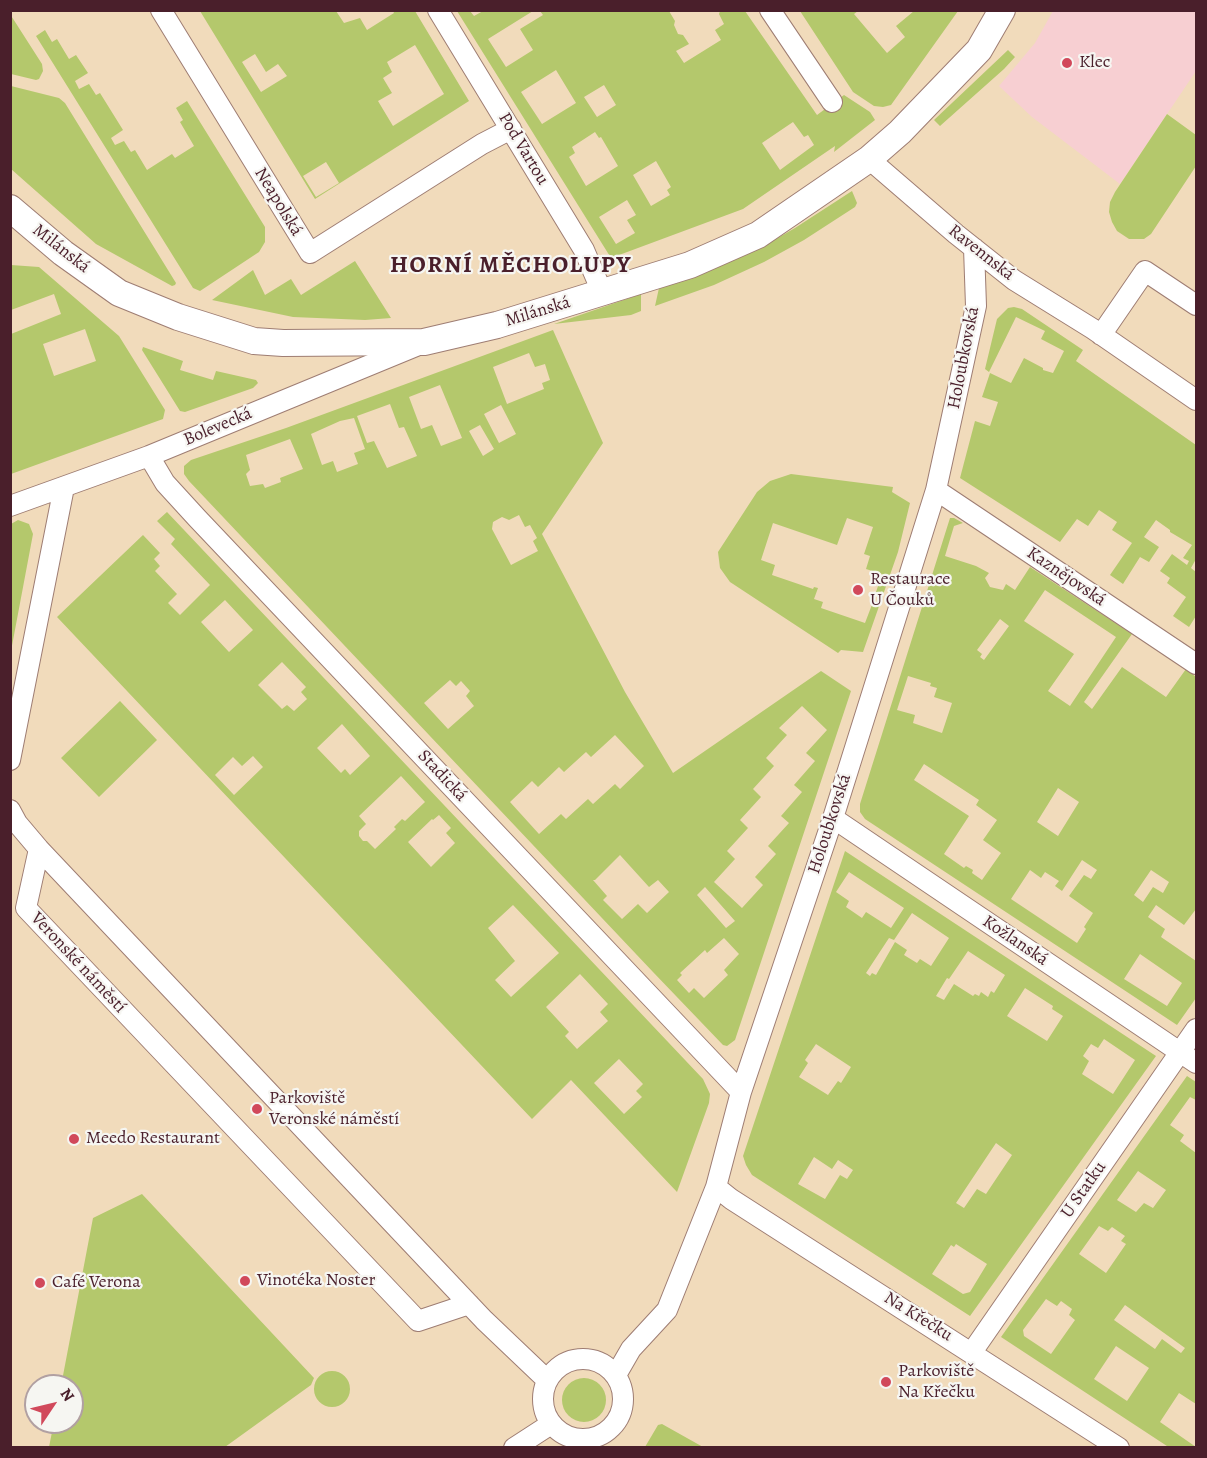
<!DOCTYPE html>
<meta charset="utf-8">
<style>
body{margin:0}
#map{position:relative;width:1207px;height:1458px;overflow:hidden;background:#f1dbbb;font-family:Alegreya,serif}
canvas{display:block}
.frame{position:absolute;inset:0;border:12px solid #4a1f2b;pointer-events:none}
.north{position:absolute;left:24px;top:1374px;width:60px;height:60px;box-sizing:border-box;background:#f6f6f2;border:2px solid #b1a0a2;border-radius:50%;rotate:55deg;font-size:16px;font-weight:700;line-height:24px;text-align:center;color:#4a1f2b}
.north::after{content:'';display:block;margin:auto;width:21px;height:27px;background:#d1495b;clip-path:polygon(50% 0,100% 100%,50% 72%,0 100%)}
</style>
<div id="map">
<canvas width="1207" height="1458"></canvas>
<div class="frame"></div>
<div class="north">N</div>
</div>
<script>
const g = document.querySelector('canvas').getContext('2d');
g.lineJoin = 'round';
function fill(path, color) {
  g.fillStyle = color;
  g.fill(path, 'evenodd');
}
function toPath(rows) {
  const path = new Path2D();
  for (const r of rows) {
    if (r.length === 3) {
      path.moveTo(r[0] + r[2], r[1]);
      path.arc(r[0], r[1], r[2], 0, 2 * Math.PI);
      continue;
    }
    path.moveTo(r[0], r[1]);
    for (let i = 2; i < r.length; i += 2) path.lineTo(r[i], r[i + 1]);
  }
  return path;
}
function strokePath(path, color, width, dash) {
  g.strokeStyle = color;
  g.lineWidth = width;
  g.lineCap = dash ? 'butt' : 'round';
  g.setLineDash(dash || []);
  g.stroke(path);
}
function drawText(font, color, halo, rows, align = 'center') {
  g.font = font + ' Alegreya,serif';
  g.lineWidth = 4.5;
  g.setLineDash([]);
  g.textBaseline = 'middle';
  g.strokeStyle = halo;
  g.fillStyle = color;
  for (const [text, x, y, turn = 0] of rows) {
    g.save();
    g.translate(x, y);
    g.rotate((+turn || 0) * Math.PI / 180);
    g.textAlign = isNaN(turn) ? turn : align;
    if (halo) g.strokeText(text, 0, 0);
    g.fillText(text, 0, 0);
    g.restore();
  }
}
fill(toPath([
 [1053,11,1196,11,1196,71,1120,184,1032,117,999,86,1035,43]
]), '#f7cfd2');
fill(toPath([
 [200,11,336,11,344,23,360,18,367,30,394,13,393,11,415,11,469,101,315,199],
 [415,45,444,94,393,126,378,101,392,93,383,78,392,72,387,62],
 [255,54,266,72,278,64,287,76,261,92,242,62],
 [326,162,339,183,316,197,303,176],
 [457,11,470,11,474,16,483,11,533,11,488,39,506,67,533,50,520,29,543,15,540,11,669,11,675,21,674,25,678,34,683,35,689,44,676,51,684,63,721,40,715,30,724,24,719,14,720,11,745,11,817,115,844,95,870,112,875,120,834,152,835,146,743,209,611,258],
 [556,70,576,103,542,124,521,92],
 [604,85,616,105,597,117,584,97],
 [793,122,804,137,808,135,814,145,780,170,762,143],
 [595,132,599,138,601,137,618,166,586,186,569,157,575,153,572,147],
 [656,161,671,187,667,190,670,195,651,206,633,175],
 [627,200,636,215,627,220,635,233,616,244,599,217],
 [800,11,858,11,854,14,887,53,905,37,896,26,914,11,958,11,891,105,883,107,874,106,853,92],
 [10,14,42,64,43,71,39,79,36,80,11,74],
 [45,30,52,42,57,39,69,59,76,55,88,73,75,81,79,89,89,84,96,95,100,93,123,130,111,138,115,145,124,141,131,152,135,150,147,170,172,154,175,158,194,146,180,122,183,120,176,108,187,101,265,227,265,242,259,252,200,291,193,288,36,36],
 [1008,50,1015,57,1004,69,940,126,934,120],
 [11,86,59,98,65,103,176,283,175,285,172,286,96,244,11,169],
 [1167,114,1196,135,1196,166,1151,234,1144,239,1129,239,1117,231,1112,222,1109,212,1110,202,1115,192],
 [852,191,857,203,855,207,804,240,764,262,714,285,655,306,659,288,694,277,762,247,795,228],
 [355,261,391,318,365,320,293,317,212,300,253,270,265,295,291,279,301,295],
 [11,265,39,267,119,336,165,410,163,419,11,474,11,334,61,314,54,294,11,310],
 [85,329,96,361,54,376,43,344],
 [641,294,641,311,631,315,554,324],
 [1014,307,1022,309,1083,350,1076,361,1196,445,1196,559,1191,568,1196,572,1196,616,1189,627,1173,616,1186,597,1167,583,1170,578,1160,571,1172,554,1187,565,1189,561,1183,558,1192,545,1170,532,1170,530,1156,520,1144,537,1159,547,1149,562,1140,557,1123,584,1110,575,1132,543,1112,530,1117,522,1099,510,1088,526,1077,519,1060,542,960,478,975,421,990,426,998,402,982,397,990,373,1011,383,1024,358,1043,368,1043,370,1053,373,1064,351,1041,339,1045,331,1016,317,989,372,985,369,997,319,1008,308],
 [553,330,603,443,542,534,625,692,673,773,821,671,851,691,735,1040,727,1046,723,1045,653,972,189,481,184,474,184,466,191,460,286,428],
 [529,353,535,367,545,364,550,380,542,383,544,389,507,404,493,367],
 [440,385,462,438,441,446,432,425,421,429,409,397],
 [390,404,399,428,404,427,417,456,387,468,374,441,367,443,357,416],
 [501,405,516,434,499,443,484,414],
 [354,418,365,449,354,453,358,464,337,472,333,461,322,465,311,434,340,421],
 [480,425,494,449,483,456,469,431],
 [290,439,303,469,280,478,281,482,265,488,263,484,250,486,246,474,250,470,246,455],
 [519,515,525,527,530,525,537,538,533,541,538,551,511,565,492,529,493,522,502,517,509,520],
 [450,680,456,686,461,681,470,691,466,696,474,706,448,729,424,703],
 [802,706,827,730,806,753,815,761,794,785,802,792,781,816,789,823,768,846,776,854,755,877,763,885,742,908,714,882,735,859,727,851,748,828,740,820,761,797,753,789,774,766,766,758,787,735,779,728],
 [615,735,644,766,620,789,615,784,593,804,588,799,566,819,561,814,539,834,510,802,532,781,538,787,559,767,564,772,586,752,591,757],
 [620,855,649,887,658,880,669,892,647,913,638,904,622,919,603,900,607,896,593,880,595,880],
 [705,887,735,921,726,928,697,895],
 [724,938,739,954,724,970,728,975,704,998,694,988,689,993,677,980,682,975,680,973,705,950,707,953],
 [143,347,183,361,180,370,213,380,216,371,256,380,258,383,253,388,185,412,180,411,142,350],
 [791,474,893,487,892,492,910,503,898,552,863,652,841,650,838,653,730,582,720,568,718,552,757,492,770,481],
 [847,518,873,527,864,554,870,556,866,569,882,574,876,592,880,593,877,603,873,602,865,623,821,608,823,602,814,599,818,588,814,587,813,589,772,575,775,565,761,560,773,523,837,545],
 [167,512,703,1079,710,1094,709,1103,677,1192,571,1080,532,1119,57,617,143,535,160,553,154,559,160,566,155,571,177,594,168,603,180,615,210,585,171,544,175,539,157,521],
 [225,600,253,630,229,652,201,622],
 [282,662,306,687,301,692,307,699,294,711,287,705,282,709,258,685],
 [342,724,370,756,350,775,345,769,341,773,317,748],
 [253,756,263,767,234,795,215,775,233,757,242,766],
 [401,776,425,802,405,821,402,819,394,827,396,829,375,849,367,841,363,841,359,836,359,831,366,824,359,816],
 [439,815,451,828,446,833,455,843,431,867,408,842,432,819,433,820],
 [513,905,559,953,511,997,495,980,515,961,488,928],
 [580,974,608,1004,600,1012,608,1021,577,1049,565,1036,569,1032,546,1007],
 [619,1059,643,1084,636,1091,642,1097,624,1114,594,1083],
 [950,518,954,518,963,523,954,526,945,556,976,566,989,573,985,578,990,587,1003,590,1006,584,1015,590,1030,567,1132,634,1084,702,1092,709,1122,667,1166,697,1186,669,1196,677,1196,909,1184,925,1156,905,1148,917,1165,929,1161,937,1196,961,1196,998,1177,1025,865,819,860,812,860,804],
 [1045,590,1116,637,1070,706,1048,691,1074,654,1024,621],
 [1000,619,1009,626,984,660,980,657,982,654,977,650],
 [908,676,931,683,930,686,937,688,934,697,952,703,942,733,913,723,915,715,897,710],
 [924,764,979,800,976,805,997,820,983,840,1001,853,982,880,972,873,973,870,966,866,964,868,944,854,969,816,914,780],
 [1058,788,1079,802,1058,836,1037,822],
 [1082,860,1097,870,1091,879,1084,875,1069,896,1093,913,1084,927,1086,929,1077,943,1011,899,1030,870,1041,878,1045,872,1059,881,1055,886,1062,891],
 [1151,870,1169,882,1163,893,1153,887,1143,902,1134,895],
 [1140,954,1182,983,1167,1006,1124,979],
 [18,520,29,524,33,534,11,651,11,524],
 [120,701,157,740,99,797,61,758],
 [845,851,1156,1056,970,1316,752,1175,746,1165,743,1156],
 [849,872,904,908,891,928,866,912,862,918,846,907,849,901,836,892],
 [912,913,949,938,931,966,920,959,917,963,904,955,907,950,895,942,876,975,872,973,870,976,866,973,889,938,894,940],
 [968,951,1005,975,994,993,991,991,988,997,981,992,979,996,975,994,973,996,954,984,944,1000,936,996,947,978,949,979],
 [1025,988,1053,1006,1052,1009,1063,1016,1047,1041,1007,1016],
 [1104,1039,1135,1060,1113,1094,1082,1074,1089,1061,1083,1056,1091,1044,1098,1048],
 [816,1044,851,1067,841,1083,838,1081,828,1095,799,1077,808,1063,805,1060],
 [996,1143,1012,1155,986,1194,977,1189,964,1208,956,1203],
 [814,1157,832,1169,838,1160,853,1170,847,1179,840,1175,825,1199,798,1184],
 [956,1244,987,1264,970,1292,963,1294,932,1274,951,1245,954,1247],
 [1187,1076,1196,1082,1196,1100,1190,1097,1170,1125,1184,1135,1180,1141,1196,1153,1196,1404,1179,1393,1160,1422,1196,1447,1170,1448,1001,1337],
 [1138,1171,1166,1190,1153,1208,1144,1203,1136,1212,1117,1200],
 [1099,1226,1108,1231,1112,1227,1125,1236,1121,1241,1126,1244,1106,1273,1079,1254],
 [1046,1299,1057,1306,1061,1301,1072,1309,1069,1315,1075,1320,1051,1354,1024,1336,1023,1330],
 [1125,1305,1185,1348,1181,1353,1162,1339,1155,1349,1114,1320],
 [1116,1346,1149,1368,1127,1401,1094,1379],
 [142,1194,314,1378,311,1385,225,1447,49,1447,54,1422,72,1422,72,1386,61,1386,93,1218],
 [332,1389,18],
 [584,1400,22],
 [662,1424,703,1447,645,1447,658,1425]
]), '#b4c86c');
const minor = toPath([
 [161,10,310,253,482,144,511,129],
 [438,10,584,250,602,292],
 [770,10,832,102],
 [869,159,956,234,1014,280,1093,329,1196,400],
 [1101,335,1145,271,1196,305],
 [149,456,165,483,197,518,741,1092],
 [936,490,1196,664],
 [10,506,149,456,416,346],
 [10,760,64,487],
 [10,810,17,823,39,849,484,1320,547,1380],
 [833,818,1196,1063],
 [39,849,26,908,418,1321,469,1304],
 [716,1187,731,1199,1119,1448],
 [972,1352,1196,1029],
 [583,1399,40],
 [616,1375,631,1349,667,1310,716,1187,741,1092,833,818,936,490,976,306,974,248],
 [514,1448,551,1424]
]);
const tertiary = toPath([
 [10,208,63,253,119,293,178,317,254,341,283,343,424,342,497,325,690,265,758,235,869,159,900,132,979,50,1002,10]
]);
strokePath(minor, '#9e7d73', 22);
strokePath(tertiary, '#9e7d73', 28);
strokePath(minor, '#fff', 20);
strokePath(tertiary, '#fff', 26);
for (const [x, y, r, color] of [
 [1067,63,6,"#d1495b"],
 [858,590,6,"#d1495b"],
 [257,1109,6,"#d1495b"],
 [74,1139,6,"#d1495b"],
 [245,1281,6,"#d1495b"],
 [40,1283,6,"#d1495b"],
 [886,1382,6,"#d1495b"]
]) {
  const dot = new Path2D();
  dot.arc(x, y, r, 0, 2 * Math.PI);
  g.fillStyle = color;
  g.fill(dot);
  strokePath(dot, '#f6f6f2', 2);
}
drawText('18px', '#4a1f2b', '#f6f6f2', [
 ["Klec",1079,63],
 ["Restaurace",870,580],
 ["U Čouků",870,601],
 ["Parkoviště",269,1099],
 ["Veronské náměstí",269,1120],
 ["Meedo Restaurant",86,1139],
 ["Vinotéka Noster",257,1281],
 ["Café Verona",52,1283],
 ["Parkoviště",898,1372],
 ["Na Křečku",898,1393]
], 'left');
drawText('18px', '#4a1f2b', '#f6f6f2', [
 ["Pod Vartou",523,149,59],
 ["Neapolská",278,202,59],
 ["Milánská",61,249,38],
 ["Ravennská",981,253,38],
 ["Milánská",538,312,-17],
 ["Holoubkovská",964,358,-79],
 ["Bolevecká",218,427,-23],
 ["Kaznějovská",1066,577,34],
 ["Stadická",442,776,47],
 ["Holoubkovská",830,824,-72],
 ["Kožlanská",1015,941,34],
 ["Veronské náměstí",78,963,47],
 ["U Statku",1084,1190,-55],
 ["Na Křečku",918,1317,32]
]);
g.letterSpacing = '1.5px';
drawText('bold 24px', '#4a1f2b', '#f6f6f2', [
 ["HORNÍ MĚCHOLUPY",511,266]
]);
g.letterSpacing = '0px';
</script>
